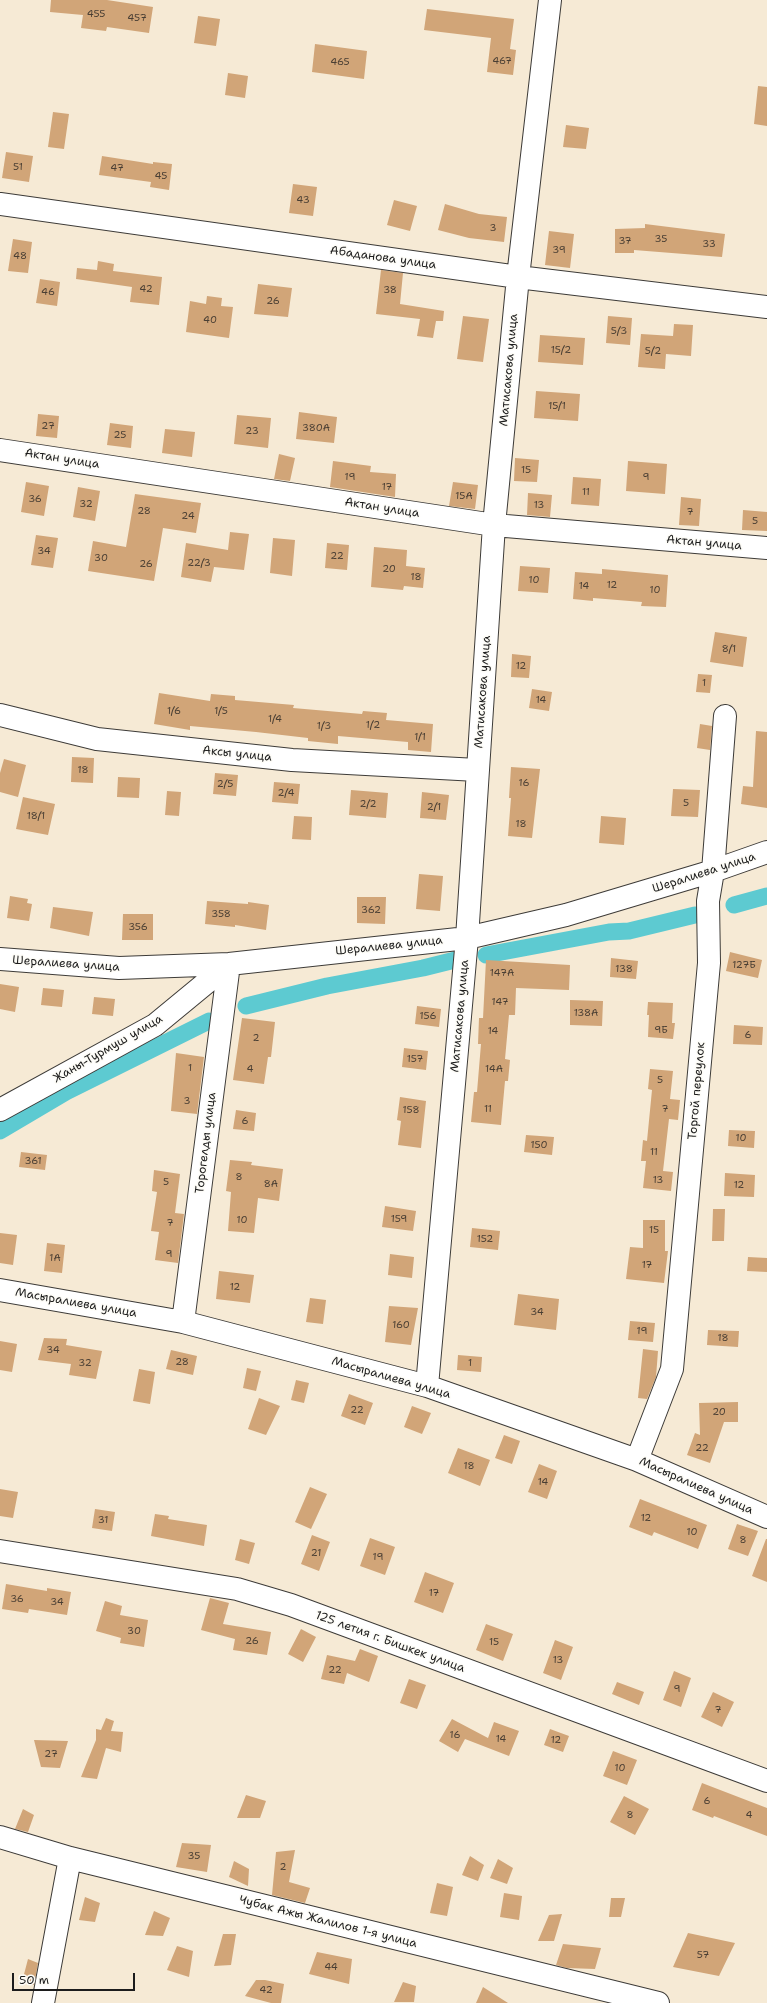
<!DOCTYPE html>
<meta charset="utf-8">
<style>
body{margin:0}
#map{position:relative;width:767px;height:2003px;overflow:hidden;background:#f6ead5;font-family:"Shantell Sans",sans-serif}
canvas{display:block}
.scale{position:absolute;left:12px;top:1973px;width:123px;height:18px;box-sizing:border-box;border:2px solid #1c1c1c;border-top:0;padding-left:5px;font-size:12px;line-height:14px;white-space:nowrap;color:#1c1c1c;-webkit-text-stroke:3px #fdfcf7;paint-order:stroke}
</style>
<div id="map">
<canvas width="767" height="2003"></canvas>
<div class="scale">50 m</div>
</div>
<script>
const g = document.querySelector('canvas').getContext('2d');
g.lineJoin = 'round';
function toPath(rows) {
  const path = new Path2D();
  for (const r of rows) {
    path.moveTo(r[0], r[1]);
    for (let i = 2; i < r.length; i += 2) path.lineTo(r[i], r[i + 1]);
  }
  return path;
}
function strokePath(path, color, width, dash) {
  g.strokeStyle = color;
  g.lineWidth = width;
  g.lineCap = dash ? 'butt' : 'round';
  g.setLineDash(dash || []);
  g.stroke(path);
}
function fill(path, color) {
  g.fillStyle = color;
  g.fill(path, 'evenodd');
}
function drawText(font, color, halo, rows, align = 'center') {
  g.font = font + ' "Shantell Sans",sans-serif';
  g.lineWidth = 3;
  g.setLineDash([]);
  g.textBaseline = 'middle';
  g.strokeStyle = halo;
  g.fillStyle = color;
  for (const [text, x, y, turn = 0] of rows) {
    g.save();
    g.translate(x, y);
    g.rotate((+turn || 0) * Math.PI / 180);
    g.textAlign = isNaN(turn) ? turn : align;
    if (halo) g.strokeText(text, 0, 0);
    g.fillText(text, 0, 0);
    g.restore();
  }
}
strokePath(toPath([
 [734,905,767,896],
 [486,955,609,932,629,931,695,915],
 [246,1006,327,986,423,968,455,960],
 [0,1131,66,1092,209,1021]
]), '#5dcad1', 17);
fill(toPath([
 [51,0,107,0,153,7,149,33,107,27,106,31,81,28,83,15,50,12],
 [427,9,514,19,510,49,516,50,513,75,487,72,491,38,424,30],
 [198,16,220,19,216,46,194,43],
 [315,44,367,51,364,79,312,72],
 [228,73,248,76,245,98,225,95],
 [758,86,767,87,767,126,754,124],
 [53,112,69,114,64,149,48,147],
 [566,125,589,128,586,149,563,147],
 [6,152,33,156,29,182,2,178],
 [102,156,153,164,153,162,172,164,169,190,150,187,151,182,99,175],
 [293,184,317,187,313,216,289,213],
 [394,200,417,206,410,231,387,225],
 [445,204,479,214,507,217,504,242,469,238,438,230],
 [645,224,725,234,722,257,634,250,634,253,615,253,615,229,645,228],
 [549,231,574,234,570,268,545,265],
 [13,239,32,242,28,273,8,271],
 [98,261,114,264,113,271,162,277,159,305,130,302,132,287,76,279,77,268,97,270],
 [381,270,403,273,400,304,444,311,443,321,436,321,433,338,417,336,420,319,376,314],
 [40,279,60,282,57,306,36,303],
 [258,284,292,288,288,317,254,314],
 [207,296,222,298,221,306,233,307,229,338,186,332,190,301,206,304],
 [463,316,489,319,483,362,457,359],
 [608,316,632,318,630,345,606,343],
 [674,324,693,325,691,356,666,354,665,369,638,367,641,334,673,336],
 [540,335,585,338,583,365,538,362],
 [536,391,580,394,578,421,534,418],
 [299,412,337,417,334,443,296,439],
 [38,414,59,416,57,438,36,436],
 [237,415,271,418,268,448,234,444],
 [110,423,133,426,131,448,107,445],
 [165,429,195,432,192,457,162,453],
 [279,454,295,458,290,481,274,479],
 [515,458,539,460,537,482,514,481],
 [333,461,371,466,370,472,396,474,395,497,330,487],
 [628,461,667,464,665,494,626,491],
 [573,477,601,479,599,506,571,504],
 [26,482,49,486,44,516,21,512],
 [453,482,478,485,475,509,449,506],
 [78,487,100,491,95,521,73,517],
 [528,493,552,495,550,517,527,515],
 [135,494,201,503,196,533,163,528,154,581,88,571,93,541,126,547],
 [681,497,701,499,699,526,679,525],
 [743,510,767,512,767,531,742,530],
 [230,532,249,534,244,570,214,567,211,582,181,577,186,543,228,550],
 [36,535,58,538,53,568,31,565],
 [273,538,295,540,292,576,270,573],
 [327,543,349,545,347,570,325,568],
 [374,547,407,550,406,566,425,568,423,588,404,586,403,590,371,587],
 [520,566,550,568,548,593,518,591],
 [602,569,668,575,666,607,641,606,642,602,593,598,593,601,573,599,575,572,602,574],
 [715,632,747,637,743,667,710,662],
 [512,654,531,656,529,678,511,677],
 [698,674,712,675,710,693,696,692],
 [532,689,552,692,549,711,529,708],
 [159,693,210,701,211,694,235,696,235,700,294,705,293,708,362,714,363,711,387,713,386,720,433,724,431,752,408,750,408,742,338,736,338,744,308,741,308,738,256,732,190,726,190,730,154,724],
 [700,724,712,726,710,750,697,748],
 [756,731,767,732,767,808,741,804,743,786,753,787],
 [72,757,94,758,93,783,71,782],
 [4,759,26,765,18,797,0,792,0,773],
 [511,767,540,769,532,838,508,836,511,798,509,798],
 [215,773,238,775,236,796,213,794],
 [118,777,140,778,139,798,117,797],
 [274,782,300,784,298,804,272,802],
 [673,789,700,790,698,817,671,816],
 [351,790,388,793,386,818,349,815],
 [167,791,181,792,179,816,165,815],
 [422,792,449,795,446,820,420,818],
 [23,797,55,804,48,835,16,829],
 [294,816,312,817,311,840,292,839],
 [601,816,626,818,624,845,599,843],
 [419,874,443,876,440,911,416,909],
 [10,896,28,899,27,903,32,904,29,921,7,918],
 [357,897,386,897,385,924,357,923],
 [207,901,248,904,248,902,269,905,266,930,235,925,235,927,205,924],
 [53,907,93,912,89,936,50,928],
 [123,914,153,914,153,940,122,940],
 [730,952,762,960,758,978,726,971],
 [611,958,638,961,636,979,610,977],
 [486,960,570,965,569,990,516,988,515,1015,509,1015,505,1059,510,1060,508,1081,505,1081,501,1125,471,1122,474,1092,477,1092,481,1044,478,1044,479,1018,483,1018],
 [0,984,19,987,15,1012,0,1009],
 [43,988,64,990,62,1007,41,1005],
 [94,997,115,999,113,1016,92,1014],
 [570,1000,603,1001,602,1026,570,1025],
 [648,1002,673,1003,672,1023,675,1023,673,1039,648,1037,649,1015,647,1015],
 [417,1006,441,1009,439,1027,415,1024],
 [242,1018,275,1022,271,1057,268,1057,264,1084,233,1080],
 [734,1025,763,1027,762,1045,733,1044],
 [404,1048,428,1051,426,1070,402,1067],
 [176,1053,204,1057,197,1114,171,1111],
 [650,1069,673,1071,670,1099,680,1100,678,1120,669,1119,663,1171,673,1172,671,1191,643,1188,646,1161,641,1161,643,1140,647,1141,652,1090,648,1089],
 [400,1097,426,1101,421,1148,398,1145,401,1121,397,1120],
 [236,1110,256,1113,254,1131,233,1129],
 [729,1130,755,1131,754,1148,728,1146],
 [526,1135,554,1137,552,1155,524,1152],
 [21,1152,47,1155,45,1170,19,1167],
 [230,1160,252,1162,251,1165,283,1169,279,1201,258,1198,254,1233,228,1231,231,1192,226,1191],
 [154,1170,180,1174,175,1213,184,1214,178,1263,155,1260,159,1232,151,1231,157,1192,152,1191],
 [725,1173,755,1175,754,1197,724,1196],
 [385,1206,416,1211,413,1231,382,1227],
 [713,1209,725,1209,724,1241,712,1241],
 [643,1220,665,1220,665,1251,668,1251,664,1283,626,1279,630,1247,643,1248],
 [472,1228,500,1231,498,1250,470,1247],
 [0,1233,17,1235,13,1265,0,1263],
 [47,1243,65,1245,62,1273,44,1271],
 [390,1254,414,1257,412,1278,388,1275],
 [748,1257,767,1258,767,1272,747,1271],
 [219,1271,254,1275,250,1303,216,1299],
 [518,1294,559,1299,556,1330,514,1325],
 [310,1298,326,1300,323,1324,306,1322],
 [389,1306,418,1308,411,1345,385,1342],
 [630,1321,655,1323,653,1342,628,1340],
 [708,1330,739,1331,738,1347,707,1345],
 [44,1338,67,1339,66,1345,102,1351,96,1379,69,1375,71,1364,38,1360],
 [0,1341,17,1344,12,1372,0,1370],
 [643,1349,658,1351,656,1377,647,1399,638,1398],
 [171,1350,197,1356,193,1375,166,1369],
 [458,1355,482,1357,481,1372,457,1370],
 [247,1368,261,1371,256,1391,243,1388],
 [139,1369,155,1372,150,1404,133,1401],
 [296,1380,309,1383,304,1403,291,1400],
 [349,1394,373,1403,365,1425,341,1416],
 [259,1398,280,1406,266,1435,248,1429],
 [738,1402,738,1422,724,1422,710,1463,687,1455,695,1433,700,1435,699,1403],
 [412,1406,431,1413,422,1434,404,1427],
 [504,1435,520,1441,512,1464,495,1458],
 [458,1448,490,1460,480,1486,448,1473],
 [539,1464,557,1471,547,1499,528,1492],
 [310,1487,327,1494,311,1529,295,1522],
 [0,1489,18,1492,13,1518,0,1516],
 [640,1499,707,1525,698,1549,654,1532,652,1536,629,1527],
 [95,1509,115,1512,112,1531,92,1528],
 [155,1514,169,1516,168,1519,207,1525,204,1546,151,1536],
 [737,1524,758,1531,748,1556,728,1549],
 [312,1535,330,1542,319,1571,301,1564],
 [370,1538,395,1547,385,1575,360,1566],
 [240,1539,255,1543,249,1564,235,1560],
 [766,1539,767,1539,767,1582,752,1576],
 [425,1572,454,1583,443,1613,414,1602],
 [6,1584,47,1591,47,1588,71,1592,67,1615,29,1609,28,1613,2,1609],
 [210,1598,229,1603,223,1624,271,1632,267,1655,233,1650,235,1639,201,1630],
 [105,1601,122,1606,120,1615,148,1620,144,1647,120,1643,121,1638,96,1631],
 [486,1624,513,1634,503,1661,476,1650],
 [301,1629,316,1637,303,1662,288,1654],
 [555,1640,573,1647,561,1680,543,1673],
 [360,1649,378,1656,369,1682,347,1673,344,1684,321,1679,327,1655,355,1661],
 [674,1671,691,1678,681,1707,663,1700],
 [409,1679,426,1685,417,1709,400,1703],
 [617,1682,644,1692,639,1705,612,1694],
 [713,1692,734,1702,722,1727,701,1717],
 [106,1718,114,1721,111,1731,123,1732,121,1752,106,1748,97,1779,81,1777,96,1740,96,1729,101,1730],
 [452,1719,488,1738,494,1722,519,1731,509,1756,465,1739,458,1752,439,1741],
 [550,1729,569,1736,563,1752,544,1745],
 [34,1740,68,1741,60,1768,41,1767],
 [613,1751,637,1760,627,1785,603,1776],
 [702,1783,767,1808,767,1836,714,1816,713,1818,692,1810],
 [246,1795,266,1801,260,1818,237,1818],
 [624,1796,649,1809,635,1835,610,1822],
 [23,1809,34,1815,28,1832,15,1829],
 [182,1843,211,1845,207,1872,176,1867],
 [295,1850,289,1882,310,1888,305,1903,272,1895,276,1852],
 [470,1856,484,1865,478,1881,462,1875],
 [498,1859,513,1868,507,1884,490,1878],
 [234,1861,249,1869,248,1886,229,1877],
 [437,1883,453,1887,447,1916,430,1913],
 [504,1893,522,1896,519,1920,500,1917],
 [85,1897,100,1903,95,1922,79,1920],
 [611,1898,625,1898,621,1917,609,1917],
 [154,1911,170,1918,163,1936,145,1935],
 [562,1914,554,1941,538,1941,549,1915],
 [688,1933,735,1943,719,1976,673,1967],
 [223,1934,236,1934,231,1965,214,1966],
 [563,1944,601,1948,595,1969,567,1968,556,1965],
 [177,1946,193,1951,189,1977,167,1970],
 [317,1952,352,1959,349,1984,309,1974],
 [28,1959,38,1963,34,1985,22,1982],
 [256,1980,265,1980,284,1984,281,2003,271,2003,245,1996],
 [403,1982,416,1986,414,2002,394,2002],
 [483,1987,508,2003,476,2003]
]), '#d1a578');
const minor = toPath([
 [0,204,518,277,767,307],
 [0,450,494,525,767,548],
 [0,715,97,739,292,760,477,770],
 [0,959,119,968,229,964,467,938,566,915,713,871,767,852],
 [0,1110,155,1025,229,964],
 [0,1290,183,1322,427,1386,637,1460,767,1517],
 [183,1322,229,964],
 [427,1386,467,938,494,525,518,277,550,0],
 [637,1460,672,1369,709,963,708,901,713,871,725,716],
 [0,1551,237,1589,291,1605,767,1781],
 [0,1837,70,1858,658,2003],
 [43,2003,70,1858]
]);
strokePath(minor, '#3d3b38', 24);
strokePath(minor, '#fff', 22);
drawText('10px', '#493e33', null, [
 ["455",96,14],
 ["457",137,18],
 ["467",502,61],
 ["465",340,62],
 ["51",18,167],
 ["47",117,168],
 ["45",161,176],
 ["43",303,200],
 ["3",493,228],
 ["35",661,239],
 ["37",625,241],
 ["33",709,244],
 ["39",559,250],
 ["48",20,256],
 ["42",146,289],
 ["38",390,290],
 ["46",48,292],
 ["26",273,301],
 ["40",210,320],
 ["5/3",619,331],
 ["15/2",561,350],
 ["5/2",653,351],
 ["15/1",557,406],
 ["27",48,426],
 ["380А",316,428],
 ["23",252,431],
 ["25",120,435],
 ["15",526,470],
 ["19",350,477],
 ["9",646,477],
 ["17",387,487],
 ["11",586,492],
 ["15А",464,496],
 ["36",35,499],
 ["32",86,504],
 ["13",539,505],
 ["28",144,511],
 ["7",690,512],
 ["24",188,516],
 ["5",755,521],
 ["34",44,551],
 ["22",337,556],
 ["30",101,558],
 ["22/3",199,563],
 ["26",146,564],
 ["20",389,569],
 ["18",416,577],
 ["10",534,580],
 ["12",612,585],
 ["14",584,586],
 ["10",655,590],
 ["8/1",729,649],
 ["12",521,666],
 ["1",704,683],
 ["14",541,700],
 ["1/6",174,711],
 ["1/5",221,711],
 ["1/4",275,719],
 ["1/2",373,725],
 ["1/3",324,726],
 ["1/1",420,737],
 ["18",83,770],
 ["16",524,783],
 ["2/5",225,784],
 ["2/4",286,793],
 ["5",686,803],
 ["2/2",368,804],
 ["2/1",434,807],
 ["18/1",36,816],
 ["18",521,824],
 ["362",371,910],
 ["358",221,914],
 ["356",138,927],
 ["127Б",744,965],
 ["138",624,969],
 ["147А",502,973],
 ["147",500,1002],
 ["138А",586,1013],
 ["156",428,1016],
 ["9Б",661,1030],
 ["14",493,1031],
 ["6",748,1035],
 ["2",256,1038],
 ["157",415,1059],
 ["1",190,1068],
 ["4",250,1069],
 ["14А",494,1069],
 ["5",660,1080],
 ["3",187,1101],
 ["11",488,1109],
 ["7",665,1109],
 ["158",411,1110],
 ["6",245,1121],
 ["10",741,1138],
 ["150",539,1145],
 ["11",654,1152],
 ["361",33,1161],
 ["8",239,1177],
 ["13",658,1180],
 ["5",166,1182],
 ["8А",271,1184],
 ["12",739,1185],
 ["159",399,1219],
 ["10",242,1220],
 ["7",170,1223],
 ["15",654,1230],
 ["152",485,1239],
 ["9",169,1254],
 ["1А",55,1258],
 ["17",647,1265],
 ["12",235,1287],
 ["34",537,1312],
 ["160",401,1325],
 ["19",642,1331],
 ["18",723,1338],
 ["34",53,1350],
 ["28",182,1362],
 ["32",85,1363],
 ["1",470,1363],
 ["22",357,1410],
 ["20",719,1412],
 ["22",702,1448],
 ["18",469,1466],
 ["14",543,1482],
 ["12",646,1518],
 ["31",103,1520],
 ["10",692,1532],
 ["8",743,1540],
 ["21",316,1553],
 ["19",378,1557],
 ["17",434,1593],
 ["36",17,1599],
 ["34",57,1602],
 ["30",134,1631],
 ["26",252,1641],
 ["15",494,1642],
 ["13",558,1660],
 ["22",335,1670],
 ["9",677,1689],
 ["7",718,1710],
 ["16",455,1735],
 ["14",501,1739],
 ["12",556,1740],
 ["27",51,1754],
 ["10",620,1768],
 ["6",707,1801],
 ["8",630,1815],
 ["4",749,1815],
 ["35",194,1856],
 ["2",283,1867],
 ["57",703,1955],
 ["44",331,1967],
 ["42",266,1990]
]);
drawText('12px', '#1c1c1c', '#fdfcf7', [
 ["Абаданова улица",383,258,8],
 ["Матисакова улица",509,370,-85],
 ["Актан улица",62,459,9],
 ["Актан улица",382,508,9],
 ["Актан улица",704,543,5],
 ["Матисакова улица",483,692,-86],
 ["Аксы улица",237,754,6],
 ["Шералиева улица",704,873,-18],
 ["Шералиева улица",389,946,-6],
 ["Шералиева улица",66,964,4],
 ["Матисакова улица",460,1016,-85],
 ["Жаны-Турмуш улица",108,1049,-30],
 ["Торгой переулок",697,1091,-85],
 ["Торогелды улица",206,1143,-83],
 ["Масыралиева улица",76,1303,10],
 ["Масыралиева улица",391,1378,16],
 ["Масыралиева улица",696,1486,24],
 ["125 летия г. Бишкек улица",390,1642,20],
 ["Чубак Ажы Жалилов 1-я улица",328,1922,14]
]);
</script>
